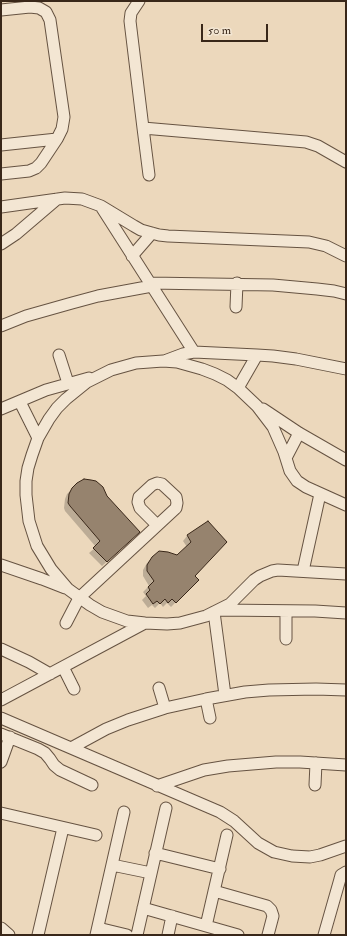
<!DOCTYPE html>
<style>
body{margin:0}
#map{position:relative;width:347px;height:936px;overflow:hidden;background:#ecd8bc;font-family:"IM FELL Double Pica",serif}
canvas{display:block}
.frame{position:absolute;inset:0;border:2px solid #392719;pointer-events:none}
.scale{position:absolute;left:201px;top:24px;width:67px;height:18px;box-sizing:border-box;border:2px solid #392719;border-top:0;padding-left:5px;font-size:12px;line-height:14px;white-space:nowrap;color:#392719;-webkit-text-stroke:3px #f3e6d3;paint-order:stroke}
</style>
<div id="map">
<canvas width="347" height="936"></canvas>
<div class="frame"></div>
<div class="scale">50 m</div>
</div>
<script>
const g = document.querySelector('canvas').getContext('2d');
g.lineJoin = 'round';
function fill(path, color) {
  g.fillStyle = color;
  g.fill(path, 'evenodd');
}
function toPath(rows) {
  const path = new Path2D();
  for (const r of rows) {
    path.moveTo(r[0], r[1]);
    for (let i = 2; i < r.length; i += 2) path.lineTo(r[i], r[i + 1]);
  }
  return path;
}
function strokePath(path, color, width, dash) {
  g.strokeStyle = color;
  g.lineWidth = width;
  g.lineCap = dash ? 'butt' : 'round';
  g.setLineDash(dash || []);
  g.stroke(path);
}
fill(toPath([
 [72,489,106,497,134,537,102,566,89,553,96,547,65,511,64,508,65,499,67,494],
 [208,522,193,576,198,580,171,607,167,603,163,607,160,603,155,608,152,605,148,608,142,600,146,596,143,592,149,586,143,576,143,570,147,563,152,558,178,557,187,547,183,541,187,536]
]), '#0003');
const building = toPath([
 [84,479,91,480,96,481,103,487,107,496,140,532,107,562,93,548,100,541,70,506,68,503,69,494,72,488,77,483,84,479],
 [208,521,227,542,195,576,199,580,176,603,172,599,168,603,165,599,160,604,157,601,153,604,146,594,150,590,148,587,154,581,147,571,147,565,152,557,159,551,168,552,177,555,191,542,187,535,208,521]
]);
fill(building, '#96836e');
strokePath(building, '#392719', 1);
const minor = toPath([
 [139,1,131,13,130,21,143,128,149,175],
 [1,10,30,7,39,8,46,12,50,20,64,117,62,129,57,139,41,163,36,168,29,171,1,174],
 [143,128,306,142,318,146,346,162],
 [1,145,57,139],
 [1,207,65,198,82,199,101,206,134,226,141,230,159,235,168,236,309,242,326,246,346,256],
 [102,208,194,352],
 [1,244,16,234,57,199],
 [132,256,152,233],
 [150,283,273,285,317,289,334,291,346,294],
 [236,307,237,283],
 [1,326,26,316,72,303,98,296,152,286],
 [59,355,68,383],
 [167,360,183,354,194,352,257,355,273,356,296,359,346,369],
 [238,388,257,355],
 [20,402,38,438],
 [1,409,46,390,89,378],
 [263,409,299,433,346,460],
 [286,458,299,433],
 [346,505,306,487,297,481,290,471,284,452,273,427,257,406,238,388,227,380,215,374,202,369,177,362,163,361,136,363,111,370,87,382,66,399,57,408,49,419,38,438,32,455,28,468,26,481,26,495,29,521,37,546,51,569,68,589,90,605,102,612,127,621,145,623,167,624,180,623,206,616,230,604,254,580,260,576,272,571,278,570,346,574],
 [1,565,42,579,65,588],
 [303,571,320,494],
 [219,610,315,611,346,613],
 [286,611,286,639],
 [214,612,225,695],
 [66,623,79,598,175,509,176,508,177,503,176,497,162,484,157,483,152,485,139,497,138,502,140,508,157,525],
 [1,649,29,662,50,674],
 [63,667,74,689],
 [159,688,165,708],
 [206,699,210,718],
 [1,700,145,623],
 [1,718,220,812,234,821,258,843,274,852,292,856,310,857,320,855,346,846],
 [1,734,38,749,45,753,50,759,54,765,60,770,92,785],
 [71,748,106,729,128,720,165,708,206,699,245,692,269,690,316,689,346,690],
 [1,762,10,737],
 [315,785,316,763],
 [157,786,204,770,228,766,276,762,300,762,346,765],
 [1,813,96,835],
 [155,853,220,869],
 [112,865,151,873],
 [214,891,267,906,271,910,273,916,268,935],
 [143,908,238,935],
 [206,926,227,835],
 [1,928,9,935],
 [98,928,127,935],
 [38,935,63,828],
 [96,935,124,812],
 [137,935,166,808],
 [168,935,172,916],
 [324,935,340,879,341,875,346,872]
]);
strokePath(minor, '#665342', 13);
strokePath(minor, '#f3e6d3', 11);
</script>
